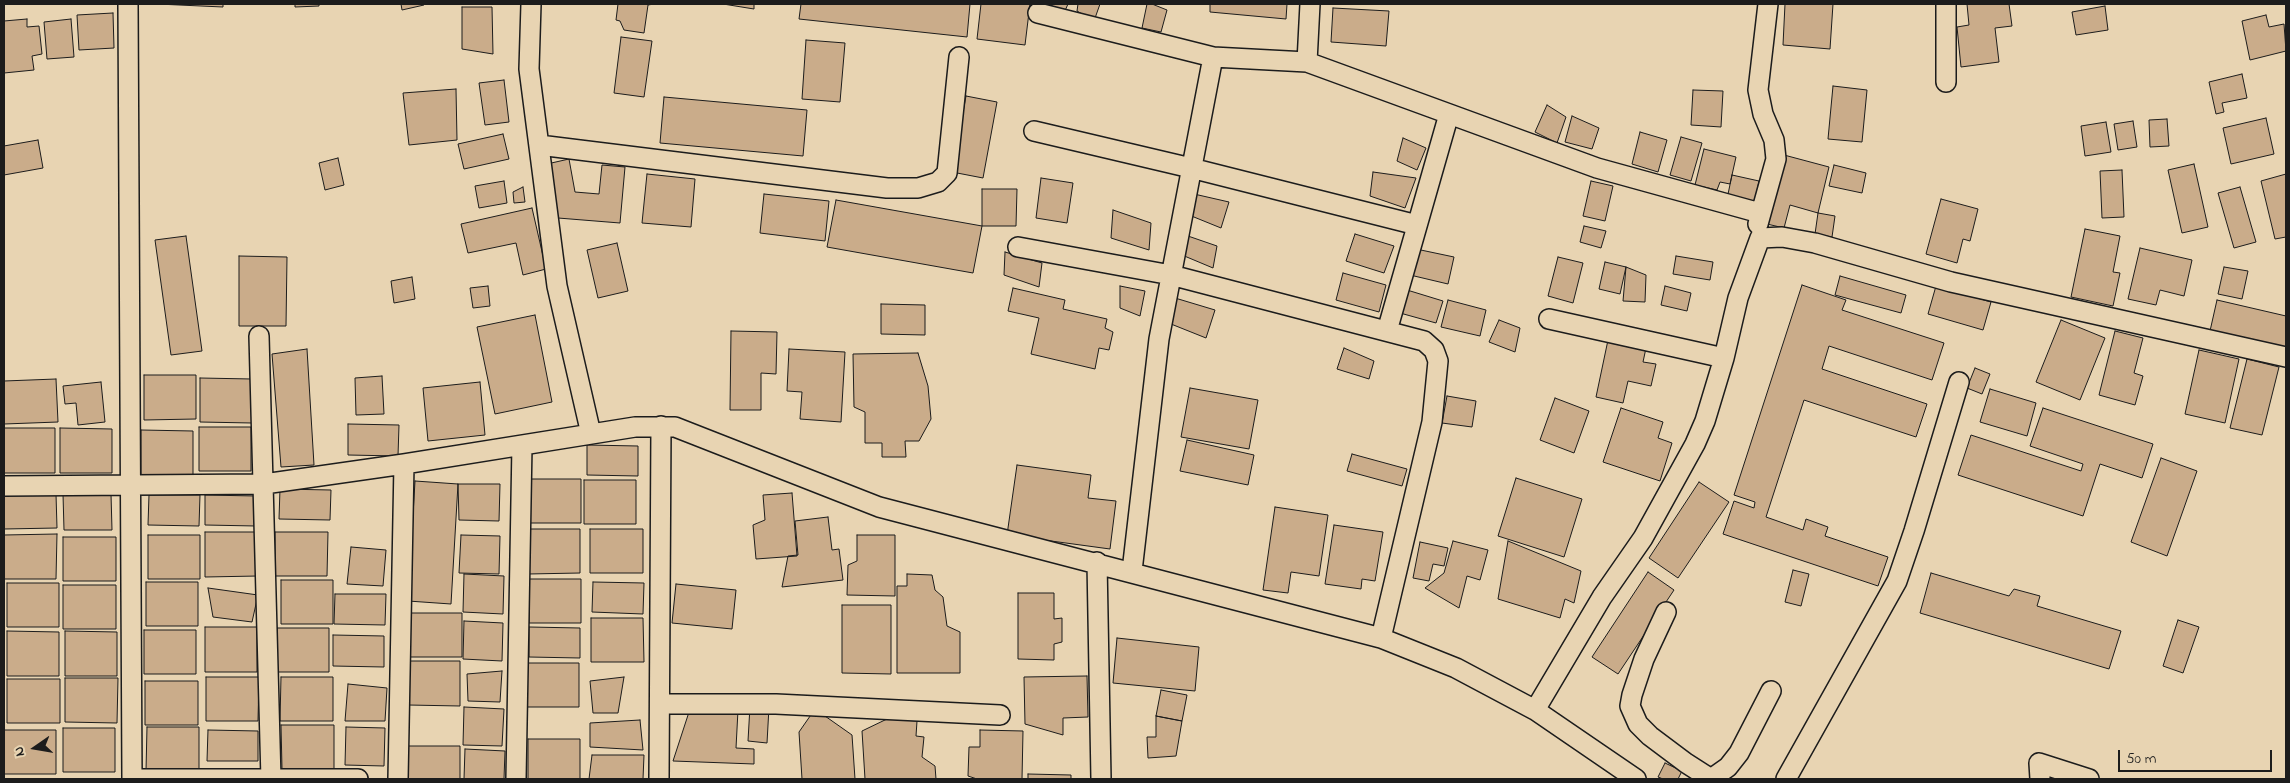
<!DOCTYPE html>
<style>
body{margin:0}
#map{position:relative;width:2290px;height:783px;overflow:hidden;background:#e8d4b2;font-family:"Indie Flower",sans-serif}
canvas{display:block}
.frame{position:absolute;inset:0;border:5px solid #1c1c1c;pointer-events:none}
.north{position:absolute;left:10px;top:723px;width:50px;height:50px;-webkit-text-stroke:4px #e8d4b2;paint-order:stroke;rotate:257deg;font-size:14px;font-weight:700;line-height:20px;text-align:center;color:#1c1c1c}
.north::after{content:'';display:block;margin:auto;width:18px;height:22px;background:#1c1c1c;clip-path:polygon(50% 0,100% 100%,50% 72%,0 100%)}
.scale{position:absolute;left:2118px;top:750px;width:154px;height:22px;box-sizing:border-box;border:2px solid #1c1c1c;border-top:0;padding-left:6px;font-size:15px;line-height:18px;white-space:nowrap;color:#1c1c1c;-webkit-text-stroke:4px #e8d4b2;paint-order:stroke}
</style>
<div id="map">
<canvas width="2290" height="783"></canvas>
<div class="frame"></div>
<div class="north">N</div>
<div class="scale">50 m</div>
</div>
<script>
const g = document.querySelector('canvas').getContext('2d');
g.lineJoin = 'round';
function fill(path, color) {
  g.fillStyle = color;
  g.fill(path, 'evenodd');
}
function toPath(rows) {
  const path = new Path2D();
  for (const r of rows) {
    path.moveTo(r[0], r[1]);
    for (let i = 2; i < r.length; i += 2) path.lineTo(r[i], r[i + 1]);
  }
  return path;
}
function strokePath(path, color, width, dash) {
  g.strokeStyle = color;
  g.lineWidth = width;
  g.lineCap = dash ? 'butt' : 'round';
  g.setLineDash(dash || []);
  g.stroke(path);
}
const building = toPath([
 [157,4,223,4,223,7,157,4],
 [295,4,319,4,319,6,295,7,295,4],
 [401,4,423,4,424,5,402,10,401,4],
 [618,4,654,4,648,5,644,33,624,30,620,21,616,20,618,4],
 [723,4,754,4,754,9,723,4],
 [801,4,970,4,967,37,799,19,801,4],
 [981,4,1030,4,1025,45,977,39,981,4],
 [1049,4,1068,4,1064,13,1049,4],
 [1078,4,1100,4,1094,21,1077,11,1078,4],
 [1147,4,1152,4,1167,10,1161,32,1142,28,1147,4],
 [1210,4,1287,4,1286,19,1210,12,1210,4],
 [1785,4,1833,4,1830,49,1783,45,1785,4],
 [1967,4,2009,4,2012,26,1995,28,1999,62,1961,67,1957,27,1969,25,1967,4],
 [2105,6,2108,30,2076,35,2072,12,2105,6],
 [462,7,492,7,493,54,462,49,462,7],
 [1333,8,1389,11,1386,46,1331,42,1333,8],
 [113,13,114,48,79,50,77,15,113,13],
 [2266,15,2269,27,2284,24,2286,51,2250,60,2242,21,2266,15],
 [27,19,27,27,39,26,42,54,32,56,34,70,4,73,4,21,27,19],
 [71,19,74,57,47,59,44,22,71,19],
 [621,37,652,41,644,97,614,93,621,37],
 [806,40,845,43,840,102,802,99,806,40],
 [2242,74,2247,98,2222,103,2224,112,2216,114,2209,82,2242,74],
 [504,80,509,122,485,125,479,83,504,80],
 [1833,86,1867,90,1862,142,1828,139,1833,86],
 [456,89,457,140,409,145,403,93,456,89],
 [1693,90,1723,91,1721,127,1691,125,1693,90],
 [966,96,997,102,983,178,952,172,966,96],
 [664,97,807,110,803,156,660,143,664,97],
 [1547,105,1566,117,1557,143,1535,132,1547,105],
 [1572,116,1599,128,1592,149,1565,142,1572,116],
 [2266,118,2274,154,2231,164,2223,128,2266,118],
 [2167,119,2169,146,2150,147,2149,120,2167,119],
 [2133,121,2137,147,2118,150,2114,124,2133,121],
 [2106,122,2111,152,2085,156,2081,126,2106,122],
 [1640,132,1667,140,1658,172,1632,164,1640,132],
 [503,134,509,159,464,169,458,144,503,134],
 [1681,137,1702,143,1691,181,1670,175,1681,137],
 [1403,138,1426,148,1417,170,1397,161,1403,138],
 [38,140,43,168,4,175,4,146,38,140],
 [1704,149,1736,157,1730,184,1720,182,1717,190,1695,185,1704,149],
 [1784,155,1829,167,1818,213,1790,205,1784,228,1767,224,1784,155],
 [338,158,344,185,325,190,319,163,338,158],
 [569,159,575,192,599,194,602,165,625,167,620,223,558,218,547,164,569,159],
 [2194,164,2208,227,2182,233,2168,170,2194,164],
 [1834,165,1866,173,1862,193,1829,186,1834,165],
 [2122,170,2124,217,2102,218,2100,171,2122,170],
 [1373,172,1416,178,1405,208,1370,196,1373,172],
 [647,174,695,179,691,227,642,223,647,174],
 [2286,174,2286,237,2275,239,2261,181,2286,174],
 [1732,175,1759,181,1754,205,1727,199,1732,175],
 [1041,178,1073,183,1067,223,1036,218,1041,178],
 [504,181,507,203,479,208,475,186,504,181],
 [1591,181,1613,186,1605,221,1583,216,1591,181],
 [523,187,525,202,514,203,513,192,523,187],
 [2240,187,2256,242,2234,248,2218,193,2240,187],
 [982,189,1017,189,1016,226,982,226,982,189],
 [764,194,829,201,825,241,760,233,764,194],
 [1194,194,1229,202,1221,228,1189,215,1194,194],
 [1941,199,1978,209,1970,241,1963,239,1957,263,1926,254,1941,199],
 [836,200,982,226,973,273,827,247,836,200],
 [532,208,546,269,523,275,516,243,468,253,461,224,532,208],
 [1113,210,1151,223,1149,250,1111,238,1113,210],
 [1818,213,1835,216,1832,237,1815,234,1818,213],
 [1584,226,1606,231,1601,248,1580,242,1584,226],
 [2085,229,2120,236,2113,272,2120,273,2113,306,2071,297,2085,229],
 [1355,234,1394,246,1384,273,1346,261,1355,234],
 [1185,235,1217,246,1213,268,1182,255,1185,235],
 [186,236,202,351,171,355,155,240,186,236],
 [617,243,628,291,598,298,587,250,617,243],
 [2140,248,2192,260,2184,296,2160,290,2156,305,2128,299,2140,248],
 [1416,249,1454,257,1448,284,1410,275,1416,249],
 [1005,252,1042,263,1039,287,1004,275,1005,252],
 [239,256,287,257,286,326,239,326,239,256],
 [1676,256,1713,262,1710,280,1673,274,1676,256],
 [1558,257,1583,263,1573,303,1548,296,1558,257],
 [1605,262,1626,267,1620,294,1599,289,1605,262],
 [1626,267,1646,275,1645,302,1623,301,1626,267],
 [2224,267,2248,271,2242,299,2218,294,2224,267],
 [1343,273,1386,285,1379,312,1336,300,1343,273],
 [1840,276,1906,295,1901,313,1835,295,1840,276],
 [412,277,415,299,394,303,391,281,412,277],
 [1802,285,1846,300,1842,310,1944,343,1932,380,1829,346,1822,369,1927,404,1916,437,1804,400,1766,517,1803,530,1806,519,1828,527,1825,536,1888,557,1878,586,1723,534,1734,501,1754,508,1755,502,1734,495,1802,285],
 [488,286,490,306,473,308,470,288,488,286],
 [1120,286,1145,291,1140,316,1120,308,1120,286],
 [1665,286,1691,293,1687,311,1661,305,1665,286],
 [1936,286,1991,302,1983,330,1928,314,1936,286],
 [1013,288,1065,300,1063,309,1107,319,1105,328,1113,332,1109,350,1099,348,1095,369,1031,354,1039,318,1008,311,1013,288],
 [1407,290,1443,301,1436,323,1400,313,1407,290],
 [1175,298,1215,310,1206,338,1171,324,1175,298],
 [1448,300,1486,310,1480,336,1441,327,1448,300],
 [2217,300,2286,316,2286,348,2210,331,2217,300],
 [881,304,925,305,925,335,881,334,881,304],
 [535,315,552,402,495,414,477,327,535,315],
 [1499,320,1520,328,1515,352,1489,342,1499,320],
 [2061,320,2105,338,2080,400,2036,382,2061,320],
 [731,331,777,332,776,374,761,373,761,410,730,410,731,331],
 [2115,331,2143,338,2134,373,2143,376,2135,405,2099,395,2115,331],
 [1608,340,1646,348,1643,362,1656,364,1651,386,1628,381,1623,403,1596,397,1608,340],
 [1344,348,1374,361,1369,379,1337,369,1344,348],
 [307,349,314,465,281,467,272,354,307,349],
 [789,349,845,352,841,422,800,419,802,392,787,391,789,349],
 [2199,350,2239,359,2225,423,2185,414,2199,350],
 [918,353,928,386,931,419,919,441,905,441,906,457,882,457,882,443,865,443,865,412,854,407,853,354,918,353],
 [2247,359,2279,367,2262,435,2230,428,2247,359],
 [1975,368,1990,374,1982,394,1967,388,1975,368],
 [144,375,196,375,196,419,144,420,144,375],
 [382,376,384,414,356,415,355,378,382,376],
 [200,378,252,379,252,423,200,422,200,378],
 [56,379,58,422,4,424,4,381,56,379],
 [101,382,105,422,78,425,76,403,65,404,63,386,101,382],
 [480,382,485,435,428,441,423,388,480,382],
 [1190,388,1258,400,1249,449,1181,437,1190,388],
 [1990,389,2036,403,2027,436,1980,422,1990,389],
 [1447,396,1476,401,1472,427,1442,423,1447,396],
 [1555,398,1589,411,1574,453,1540,440,1555,398],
 [1621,408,1663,422,1658,438,1672,443,1660,481,1603,462,1621,408],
 [2043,408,2153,444,2142,478,2100,464,2083,516,1958,475,1971,435,2081,471,2083,464,2030,446,2043,408],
 [348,424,399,425,398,456,348,455,348,424],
 [199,427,251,427,251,471,199,471,199,427],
 [4,428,55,428,55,473,4,473,4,428],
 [60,428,112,429,112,473,60,473,60,428],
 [141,430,193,431,193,475,141,475,141,430],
 [1187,440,1254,455,1248,485,1180,471,1187,440],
 [587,445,638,446,638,476,587,475,587,445],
 [1352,454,1407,469,1402,486,1347,471,1352,454],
 [2161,458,2197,471,2167,556,2131,542,2161,458],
 [1017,465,1091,475,1088,498,1116,501,1110,549,1007,535,1017,465],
 [1516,478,1582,499,1564,557,1498,536,1516,478],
 [528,479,581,479,581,523,528,523,528,479],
 [584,480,636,480,636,524,584,524,584,480],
 [415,481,458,484,451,604,408,601,415,481],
 [1699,482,1729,502,1678,578,1649,558,1699,482],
 [458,484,500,484,499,521,459,520,458,484],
 [280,489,331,490,330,520,279,519,280,489],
 [792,493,797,556,756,559,753,525,765,520,763,495,792,493],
 [56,494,57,528,4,529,4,495,56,494],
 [63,494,111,494,112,530,64,530,63,494],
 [149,495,200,495,199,526,148,525,149,495],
 [205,495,256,496,256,526,205,525,205,495],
 [1275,507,1328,515,1319,576,1291,572,1288,593,1263,590,1275,507],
 [828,517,832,550,839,549,843,580,782,587,788,556,798,555,795,521,828,517],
 [1334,525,1383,532,1375,581,1362,579,1361,589,1325,584,1334,525],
 [528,529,580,529,580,573,528,574,528,529],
 [590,529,643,529,643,573,590,573,590,529],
 [205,532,258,532,258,576,205,577,205,532],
 [275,532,328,532,327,576,275,576,275,532],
 [57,534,56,579,4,579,4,535,57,534],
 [148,535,200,535,200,579,148,579,148,535],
 [461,535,500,536,499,574,459,573,461,535],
 [857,535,895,535,895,596,847,595,848,565,857,561,857,535],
 [63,537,116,537,116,581,63,581,63,537],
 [1453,541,1488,550,1480,580,1467,576,1459,608,1425,588,1444,573,1453,541],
 [1508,541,1581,571,1574,603,1565,599,1560,618,1498,599,1508,541],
 [1420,542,1448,548,1444,566,1433,564,1429,581,1413,578,1420,542],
 [351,547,386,550,383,586,347,584,351,547],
 [1793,570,1809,574,1801,606,1785,602,1793,570],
 [1648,572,1674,590,1618,674,1592,657,1648,572],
 [1931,573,2009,596,2014,589,2040,596,2037,606,2121,631,2109,669,1920,613,1931,573],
 [464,574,504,576,503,614,463,612,464,574],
 [907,574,932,575,935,590,943,597,947,626,960,632,960,673,897,673,897,586,907,586,907,574],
 [529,579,581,579,581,623,529,623,529,579],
 [281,580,333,580,333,624,281,624,281,580],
 [146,582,198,582,198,626,146,626,146,582],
 [593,582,644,583,643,614,592,612,593,582],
 [7,583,59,583,59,627,7,627,7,583],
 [676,584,736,590,732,629,672,623,676,584],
 [63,585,116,585,116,629,63,629,63,585],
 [208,588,258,595,252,622,213,617,208,588],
 [1018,593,1054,593,1054,619,1062,618,1062,642,1054,644,1054,660,1018,659,1018,593],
 [335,594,386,594,385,625,334,624,335,594],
 [842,605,891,605,891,674,842,673,842,605],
 [410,613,462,613,462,657,410,657,410,613],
 [591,618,643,618,644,662,591,662,591,618],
 [2178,620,2199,627,2183,673,2163,666,2178,620],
 [464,621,503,623,502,661,463,659,464,621],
 [205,627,257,627,257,672,205,672,205,627],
 [529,627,580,628,580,658,529,657,529,627],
 [277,628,329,628,329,672,277,672,277,628],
 [144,630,196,630,196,674,144,674,144,630],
 [7,631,59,632,59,676,7,676,7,631],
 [65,631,117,632,117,676,65,676,65,631],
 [333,635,384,636,384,667,333,666,333,635],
 [1117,638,1199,647,1195,691,1113,683,1117,638],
 [408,661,460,661,460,706,408,705,408,661],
 [527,663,579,663,579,707,527,707,527,663],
 [502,671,500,702,468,701,467,674,502,671],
 [1087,676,1088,717,1063,718,1063,735,1025,724,1024,677,1087,676],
 [206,677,259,677,258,721,206,721,206,677],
 [281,677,333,677,333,721,280,721,281,677],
 [624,677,618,713,593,713,590,681,624,677],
 [65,678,118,678,117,723,65,722,65,678],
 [7,679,60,679,60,723,7,723,7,679],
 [145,681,198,681,198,725,145,725,145,681],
 [348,684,387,688,385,721,345,721,348,684],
 [1161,690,1187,695,1182,721,1156,716,1161,690],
 [750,706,769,707,767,743,748,741,750,706],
 [464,707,504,709,502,746,463,745,464,707],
 [690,709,738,710,736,748,754,749,754,764,673,761,690,709],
 [815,709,852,735,855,779,802,779,799,732,815,709],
 [1156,716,1182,721,1176,756,1148,758,1147,737,1156,737,1156,716],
 [887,719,917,721,916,736,924,737,922,757,935,766,936,779,865,779,862,731,887,719],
 [640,720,643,750,590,747,590,723,640,720],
 [281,725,334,725,334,769,282,769,281,725],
 [147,727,199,727,199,772,146,771,147,727],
 [346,727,385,728,384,766,345,765,346,727],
 [63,728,115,728,115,772,63,772,63,728],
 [4,730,56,730,56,774,4,774,4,730],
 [208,730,258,731,258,761,207,761,208,730],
 [980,730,1023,731,1022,779,977,779,968,776,969,747,980,747,980,730],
 [528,739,580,739,580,779,528,779,528,739],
 [408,746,460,746,460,779,408,779,408,746],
 [465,749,505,751,504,779,464,779,465,749],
 [592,755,644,755,643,779,589,779,592,755],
 [1665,763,1682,771,1678,779,1663,779,1658,777,1665,763],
 [1028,774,1071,775,1071,779,1028,779,1028,774]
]);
fill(building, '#caac8a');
strokePath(building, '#1c1c1c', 1);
const street = toPath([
 [128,4,132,779],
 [531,4,529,69,557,286,591,434],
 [1946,4,1946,82],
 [1038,13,1213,57,1307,62,1597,168,1760,213],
 [1307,62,1310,4],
 [1034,131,1191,168,1417,225],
 [539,145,887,188,918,188,938,182,947,173,959,57],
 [1758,224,1776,159,1774,140,1763,114,1758,90,1768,4],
 [1018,247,1171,275,1424,341,1434,350,1438,361,1432,422,1381,638],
 [1549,319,1724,358],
 [1387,331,1449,114],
 [259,336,271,779],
 [4,486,264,484,404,464,635,427,675,427,879,507,1381,638,1456,668,1535,710,1636,779],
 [1097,562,1101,779],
 [1132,571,1159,339,1213,57],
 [1666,612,1644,659,1632,695,1630,706,1638,724,1650,736,1686,763,1711,779],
 [661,704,776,704,1000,715],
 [1535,710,1602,597,1643,538,1695,444,1705,421,1724,358,1738,298,1760,238,1782,237,1815,243,1951,282,2286,357],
 [141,779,358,779],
 [398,779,404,464],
 [516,779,522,445],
 [659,779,661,426],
 [1711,779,1728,767,1739,753,1771,691],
 [1786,779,1897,581,1914,531,1959,382],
 [2040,779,2039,763,2089,779]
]);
strokePath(street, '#1c1c1c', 22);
strokePath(street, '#e8d4b2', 19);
</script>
